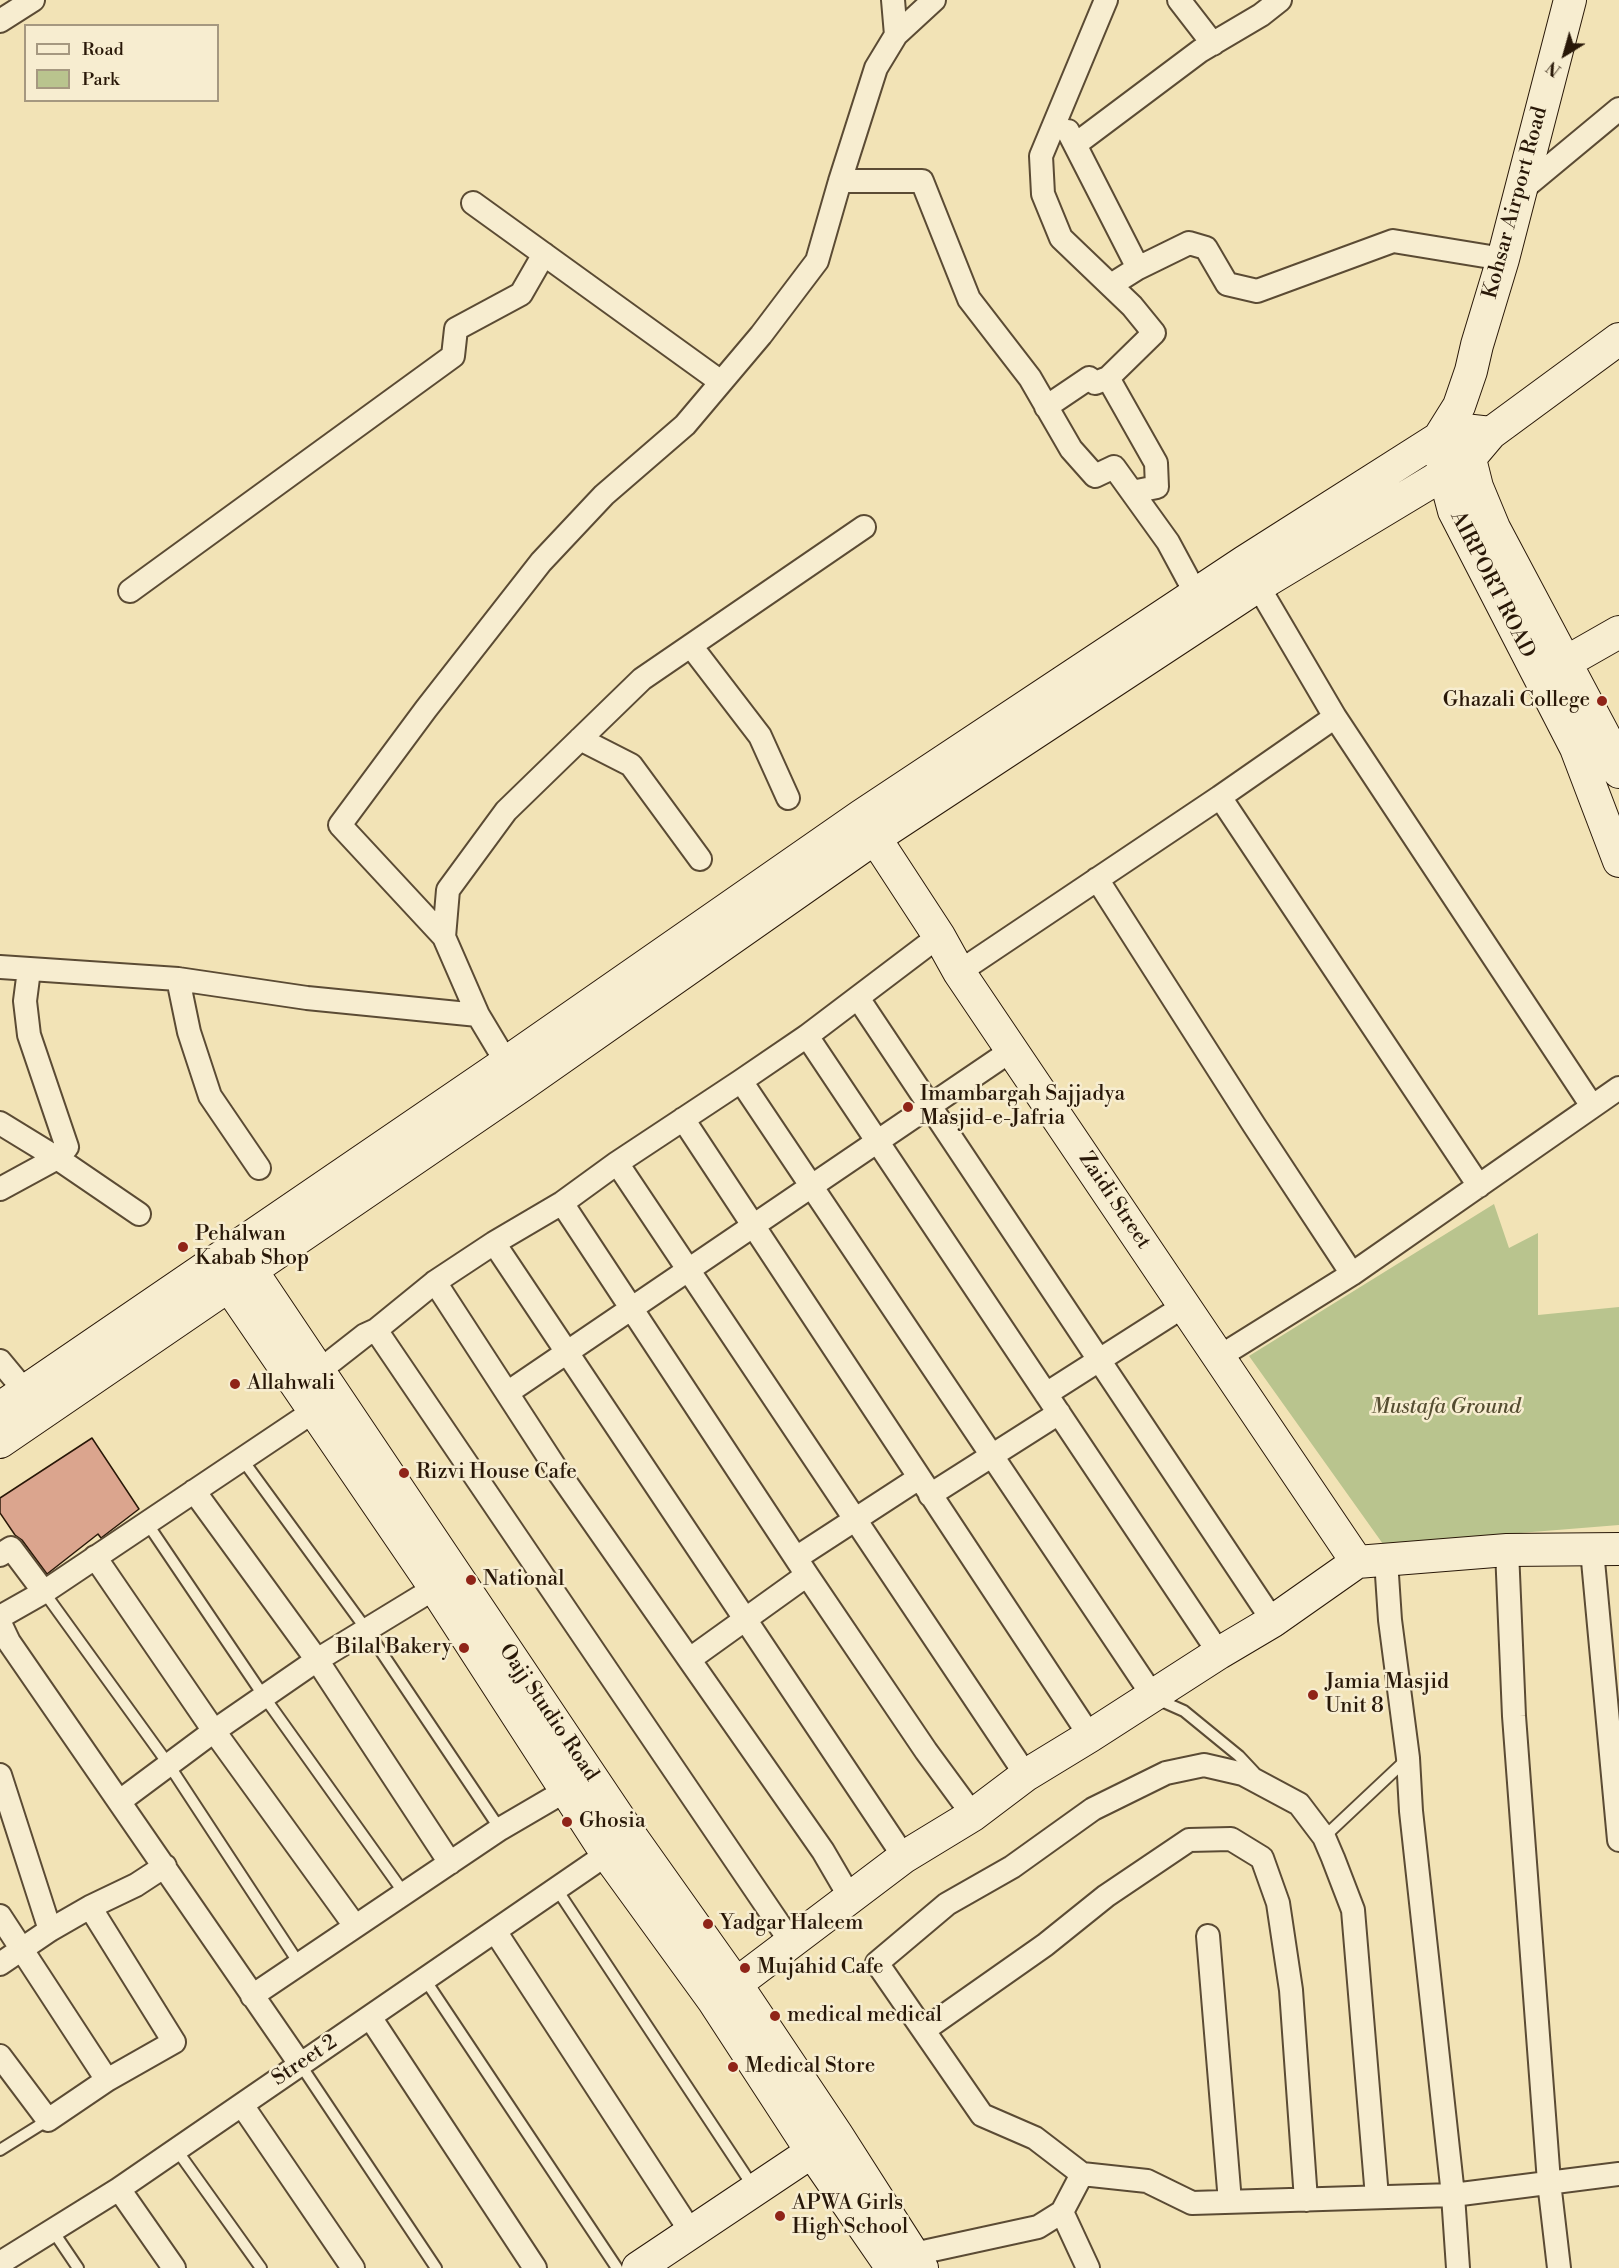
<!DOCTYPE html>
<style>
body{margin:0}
#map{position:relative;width:1619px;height:2268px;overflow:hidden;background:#f2e3b6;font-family:"Libre Bodoni",serif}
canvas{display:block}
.legend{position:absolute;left:24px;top:24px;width:195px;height:78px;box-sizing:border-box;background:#f7edd0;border:2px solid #a59880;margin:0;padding:8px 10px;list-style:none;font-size:18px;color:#291808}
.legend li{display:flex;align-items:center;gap:12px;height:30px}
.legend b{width:30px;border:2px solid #a59880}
.north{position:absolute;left:1535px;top:24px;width:60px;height:60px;-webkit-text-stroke:4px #f7edd0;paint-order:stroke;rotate:217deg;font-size:16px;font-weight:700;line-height:24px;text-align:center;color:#291808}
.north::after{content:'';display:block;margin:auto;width:21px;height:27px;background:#291808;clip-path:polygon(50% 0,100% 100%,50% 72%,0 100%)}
</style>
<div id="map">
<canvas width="1619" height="2268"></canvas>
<ul class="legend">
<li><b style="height:8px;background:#f7edd0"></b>Road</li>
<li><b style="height:16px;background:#b9c48e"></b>Park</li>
</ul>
<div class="north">N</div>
</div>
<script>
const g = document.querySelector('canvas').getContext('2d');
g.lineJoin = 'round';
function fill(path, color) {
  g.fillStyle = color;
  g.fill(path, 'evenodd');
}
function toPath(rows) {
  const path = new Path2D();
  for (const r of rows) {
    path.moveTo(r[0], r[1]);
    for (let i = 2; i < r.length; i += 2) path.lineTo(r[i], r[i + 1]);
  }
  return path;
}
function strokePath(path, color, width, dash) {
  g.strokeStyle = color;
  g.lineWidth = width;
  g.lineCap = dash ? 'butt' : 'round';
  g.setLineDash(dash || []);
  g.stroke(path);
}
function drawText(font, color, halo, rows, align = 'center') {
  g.font = font + ' "Libre Bodoni",serif';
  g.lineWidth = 5;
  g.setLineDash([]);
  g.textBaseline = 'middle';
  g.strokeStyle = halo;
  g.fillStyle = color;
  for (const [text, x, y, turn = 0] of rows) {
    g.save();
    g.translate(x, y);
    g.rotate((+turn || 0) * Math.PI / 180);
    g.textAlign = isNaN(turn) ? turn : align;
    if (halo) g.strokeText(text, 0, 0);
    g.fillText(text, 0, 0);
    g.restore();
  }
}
fill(toPath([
 [1494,1204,1509,1248,1538,1233,1538,1315,1619,1307,1619,1525,1383,1544,1249,1356]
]), '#b9c48e');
const building = toPath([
 [92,1438,139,1509,101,1538,98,1534,47,1574,22,1540,15,1535,0,1513,0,1498,92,1438]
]);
fill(building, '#dba58e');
strokePath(building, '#291808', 1.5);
const lane = toPath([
 [242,1459,366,1629,500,1829],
 [147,1523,265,1698,404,1893],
 [44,1592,169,1765,300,1965],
 [1157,1699,1184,1711,1239,1756,1254,1772],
 [1324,1837,1407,1759],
 [556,1888,754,2188],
 [424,1978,617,2268],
 [300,2064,436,2268],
 [176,2149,261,2268],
 [0,2150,48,2120],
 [53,2231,78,2268]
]);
const street = toPath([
 [893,0,896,35],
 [1179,0,1213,44],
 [0,21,33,0],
 [1068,131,1138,268],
 [1076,144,1200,51,1261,15,1280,0],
 [840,181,922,181,969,299,1030,378,1071,449,1095,476,1114,467,1168,542,1196,594],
 [1519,192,1619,109],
 [473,203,721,382],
 [1111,285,1138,268,1189,243,1206,248,1227,284,1257,291,1393,241,1503,259],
 [1108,378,1156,463,1157,487,1132,492],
 [1046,407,1089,378,1095,383,1108,378,1154,333,1132,306,1061,238,1043,194,1041,156,1106,0],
 [1251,574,1335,717,1592,1106],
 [130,591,453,356,456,329,521,294,544,254],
 [691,646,760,736,788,798],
 [1335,717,1220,797,1479,1186],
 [580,739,631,765,700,859],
 [1097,879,1254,1125,1352,1274],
 [444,937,340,825,426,709,541,562,604,495,685,425,761,335,817,261,840,181,876,68,896,35,934,0],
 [0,967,178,979,307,998,478,1015,514,1075],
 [959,972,1220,797],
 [178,979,189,1032,210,1096,259,1168],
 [858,998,1273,1621],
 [478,1015,444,937,448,890,506,811,642,679,864,527],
 [807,1036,1219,1653],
 [741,1081,1153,1696],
 [683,1119,1090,1736],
 [0,1123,57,1158,139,1214],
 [617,1163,1026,1775],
 [0,1189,57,1158,67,1147,29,1035,25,1001,29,970],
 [562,1203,807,1575,926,1751,973,1815],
 [494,1243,904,1857],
 [435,1282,557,1470,823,1851,851,1899],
 [376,1330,791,1942],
 [1219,1357,1352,1274,1619,1088],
 [0,1361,34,1402],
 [319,1371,365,1335,376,1330,435,1282,494,1243,562,1203,617,1163,741,1081,807,1036,939,936],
 [507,1393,1012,1050],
 [1046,1394,1184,1306],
 [194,1491,317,1660,450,1863],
 [930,1495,1059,1413],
 [1507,1550,1514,1716,1549,2182,1559,2268],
 [1592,1550,1619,1840],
 [0,1555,11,1548,44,1592],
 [95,1557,214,1731,355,1926],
 [796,1558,919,1478],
 [1386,1560,1390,1620,1408,1758,1411,1811,1453,2195,1458,2268],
 [0,1617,44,1592,314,1411],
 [0,1623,9,1642,300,2064],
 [690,1659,807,1575],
 [0,1775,50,1930],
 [120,1801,214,1731,317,1660,435,1588],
 [0,1916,107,2080],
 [495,1931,691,2232],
 [1208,1936,1230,2202],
 [0,1964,50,1930,90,1907,136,1885,165,1866],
 [252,1996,500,1829,565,1791],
 [370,2017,535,2268],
 [924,2030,1045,1945,1106,1896,1189,1840,1231,1839,1262,1858,1278,1903,1291,1990,1306,2200],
 [0,2056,48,2120,107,2080,174,2042,90,1907],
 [242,2105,353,2268],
 [1082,2174,1147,2181,1192,2203,1453,2195,1619,2174],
 [119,2189,174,2268],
 [1062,2212,1088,2268],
 [914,2254,1038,2227,1062,2212,1082,2174,1035,2138,982,2115,877,1963,947,1904,1012,1867,1093,1809,1166,1773,1204,1765,1243,1774,1299,1804,1324,1837,1333,1858,1353,1910,1377,2197],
 [0,2263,119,2189,607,1854]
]);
const secondary = toPath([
 [1570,0,1503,259,1477,345,1471,371,1459,406,1439,438,1444,473,1454,511,1576,748,1619,861],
 [1465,439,1477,487,1494,528,1606,739,1619,772],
 [1547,673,1619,632],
 [875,838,939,936,959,972,1357,1562],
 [239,1252,631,1836,736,1984,837,2135,922,2268],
 [216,1267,435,1588,607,1854,713,2000,812,2152,892,2268],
 [0,1408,507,1062,861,816,1244,562,1439,438,1464,430,1491,433],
 [0,1442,521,1086,875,838,1258,586,1469,459,1491,433,1619,339],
 [736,1984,904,1857,973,1815,1026,1775,1090,1736,1219,1653,1273,1621,1357,1562,1507,1550,1619,1549],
 [638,2268,828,2141]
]);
strokePath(lane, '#5b4b34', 14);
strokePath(street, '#5b4b34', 26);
strokePath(secondary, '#291808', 34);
strokePath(lane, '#f7edd0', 10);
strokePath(street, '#f7edd0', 22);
strokePath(secondary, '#f7edd0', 32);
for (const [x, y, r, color] of [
 [1602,701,6,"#8f2418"],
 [908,1107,6,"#8f2418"],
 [183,1247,6,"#8f2418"],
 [235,1384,6,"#8f2418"],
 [404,1473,6,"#8f2418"],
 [471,1580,6,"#8f2418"],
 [464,1648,6,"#8f2418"],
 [1313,1695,6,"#8f2418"],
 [567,1822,6,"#8f2418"],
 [708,1924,6,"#8f2418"],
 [745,1968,6,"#8f2418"],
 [775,2016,6,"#8f2418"],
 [733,2067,6,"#8f2418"],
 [780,2216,6,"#8f2418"]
]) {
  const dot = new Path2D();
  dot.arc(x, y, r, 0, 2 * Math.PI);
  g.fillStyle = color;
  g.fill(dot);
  strokePath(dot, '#f7edd0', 2);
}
drawText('21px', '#291808', '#f7edd0', [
 ["Kohsar Airport Road",1516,203,-75],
 ["AIRPORT ROAD",1492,585,63],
 ["Zaidi Street",1114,1201,56],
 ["Oajj Studio Road",548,1713,56],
 ["Street 2",305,2061,-34]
]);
drawText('21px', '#291808', '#f7edd0', [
 ["Ghazali College",1590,701,"right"],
 ["Imambargah Sajjadya",920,1095],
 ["Masjid-e-Jafria",920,1119],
 ["Pehalwan",195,1235],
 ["Kabab Shop",195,1259],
 ["Allahwali",247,1384],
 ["Rizvi House Cafe",416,1473],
 ["National",483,1580],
 ["Bilal Bakery",452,1648,"right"],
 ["Jamia Masjid",1325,1683],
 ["Unit 8",1325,1707],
 ["Ghosia",579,1822],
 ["Yadgar Haleem",720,1924],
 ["Mujahid Cafe",757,1968],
 ["medical medical",787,2016],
 ["Medical Store",745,2067],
 ["APWA Girls",792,2204],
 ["High School",792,2228]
], 'left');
drawText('italic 21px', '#544c30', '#f7edd0', [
 ["Mustafa Ground",1446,1408]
]);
</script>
